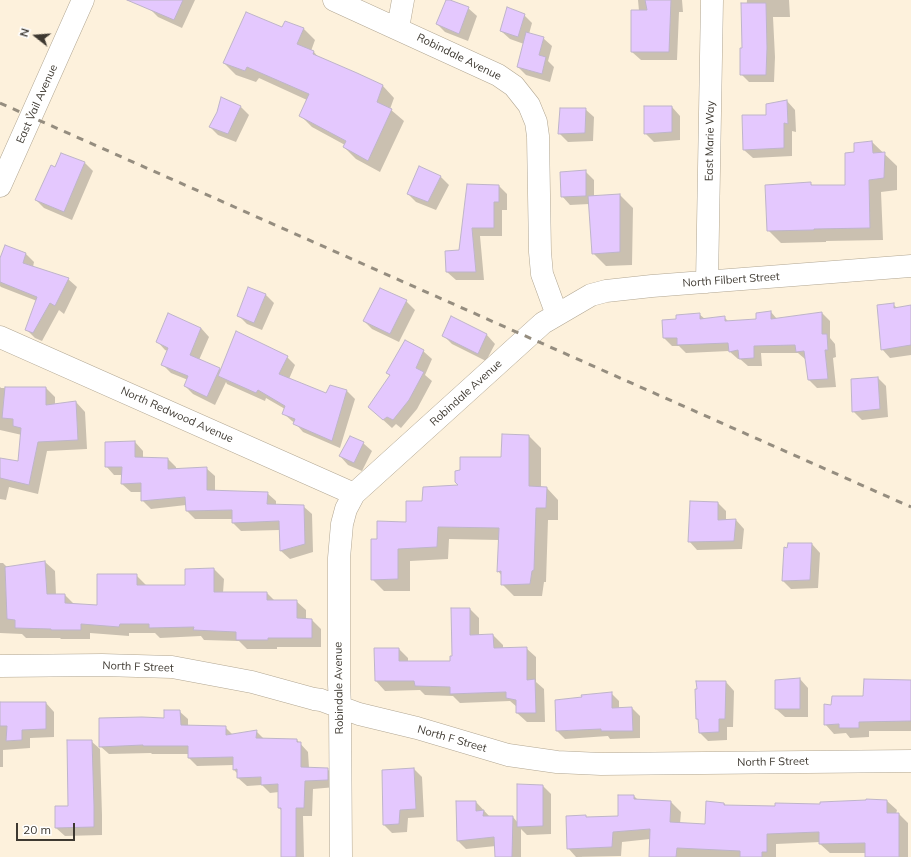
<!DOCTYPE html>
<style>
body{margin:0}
#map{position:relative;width:911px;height:857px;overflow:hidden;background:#fdf1dc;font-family:Mulish,sans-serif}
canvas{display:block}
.north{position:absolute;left:16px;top:16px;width:40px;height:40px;-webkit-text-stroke:3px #fff;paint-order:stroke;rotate:287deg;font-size:11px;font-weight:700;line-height:16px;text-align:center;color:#3e3931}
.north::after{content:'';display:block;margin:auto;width:14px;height:18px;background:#3e3931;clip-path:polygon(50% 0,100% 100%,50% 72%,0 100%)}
.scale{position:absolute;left:16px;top:823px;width:59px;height:18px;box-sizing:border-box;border:2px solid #3e3931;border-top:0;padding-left:5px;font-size:12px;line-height:14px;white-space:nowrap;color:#3e3931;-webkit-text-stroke:3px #fff;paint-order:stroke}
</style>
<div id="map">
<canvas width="911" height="857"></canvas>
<div class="north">N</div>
<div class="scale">20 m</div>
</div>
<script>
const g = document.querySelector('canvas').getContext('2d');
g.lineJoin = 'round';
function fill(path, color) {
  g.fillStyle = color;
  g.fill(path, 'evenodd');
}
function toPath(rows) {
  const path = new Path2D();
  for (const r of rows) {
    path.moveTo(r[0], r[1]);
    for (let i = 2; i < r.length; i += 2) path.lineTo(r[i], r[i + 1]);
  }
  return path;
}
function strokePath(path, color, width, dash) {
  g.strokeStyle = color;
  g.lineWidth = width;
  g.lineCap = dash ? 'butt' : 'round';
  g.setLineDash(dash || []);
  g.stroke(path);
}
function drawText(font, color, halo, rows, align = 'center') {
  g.font = font + ' Mulish,sans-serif';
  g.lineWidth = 4;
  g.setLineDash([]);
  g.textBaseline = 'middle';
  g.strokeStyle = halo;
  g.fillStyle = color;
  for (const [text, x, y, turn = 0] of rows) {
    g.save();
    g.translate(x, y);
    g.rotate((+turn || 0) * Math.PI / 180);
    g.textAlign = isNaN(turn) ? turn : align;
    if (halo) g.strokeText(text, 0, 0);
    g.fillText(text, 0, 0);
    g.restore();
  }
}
fill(toPath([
 [154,0,195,0,182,28,158,17,150,9],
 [638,0,682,0,683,12,679,12,677,60,641,60,632,52,639,11],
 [747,0,789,0,790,17,773,17,775,57,774,82,749,82,741,74],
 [468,8,477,16,468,41,445,32,437,24],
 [524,15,532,23,529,34,543,38,552,46,548,61,554,67,550,82,526,75,518,67,524,44,510,39,501,31],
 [283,28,303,28,315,40,311,51,314,52,319,58,357,74,383,86,394,98,390,109,404,121,380,172,356,159,344,147,345,145,312,127,300,115,307,100,259,78,256,82,236,75,224,63],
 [787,101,795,110,796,132,792,131,792,156,753,158,744,150,767,116],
 [241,107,249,115,236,142,218,135,210,127],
 [672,107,680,116,680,140,654,142,645,133],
 [585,109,594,117,593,141,568,142,559,133],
 [872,142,897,166,897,190,881,192,883,240,826,241,826,242,781,243,768,230,810,183,813,186,846,186,855,153],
 [85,163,93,171,72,220,44,208,36,200],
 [585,171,594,180,594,197,620,195,633,208,632,265,606,266,593,253,589,204,570,205,562,196],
 [440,176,449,185,436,210,416,202,408,194],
 [468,185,499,186,507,194,507,210,502,210,502,236,480,236,484,280,456,280,447,272,459,251],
 [6,247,26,254,34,262,33,267,68,279,77,287,64,314,59,310,42,341,35,338,26,329,37,301,1,287,0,286,0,261],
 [249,288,266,295,274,303,262,330,247,324,238,315],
 [406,301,415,310,399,342,372,329,364,321],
 [893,304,898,309,911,306,911,355,890,358,882,349],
 [771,312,777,319,822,313,830,321,830,338,835,344,836,357,833,358,836,387,817,388,809,380,806,359,805,359,798,353,761,353,762,366,748,366,740,359,738,359,729,351,686,353,679,346,672,346,664,338,663,321,677,320,699,314,705,319,724,317,729,322,757,320],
 [451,318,487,335,495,344,486,361,452,344,443,335],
 [201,328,209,337,199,360,219,369,221,371,287,357,295,365,289,379,327,395,330,386,347,391,355,399,340,448,303,432,295,423,292,421,283,413,285,409,266,398,265,401,227,384,226,382,215,405,193,394,185,386,188,380,171,373,162,364,168,351,165,350,157,341],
 [423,351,432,359,425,375,432,381,417,409,401,428,396,424,392,428,369,407,391,376,387,373],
 [878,378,886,386,888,417,862,420,853,411],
 [0,387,1,388,46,388,55,397,55,405,76,402,85,412,87,449,47,451,38,494,9,487,6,500,0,499,0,459,19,462,22,435,0,430,0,433],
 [529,436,541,448,541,487,546,487,558,500,558,520,548,520,546,582,544,582,542,596,514,596,502,584,502,576,498,571,499,540,449,539,448,559,410,561,410,591,384,591,372,579,378,540,407,523,423,502,460,486,502,458],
 [135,442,143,451,143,458,168,459,176,467,176,469,206,468,215,476,215,491,267,493,276,501,276,505,303,506,312,514,313,552,290,559,281,551,280,530,241,531,233,523,233,519,195,519,187,511,186,505,151,509,142,500,142,492,131,492,122,484,123,475,114,475,106,466],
 [363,443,372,451,362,471,348,465,340,456],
 [718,503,726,511,726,520,736,520,744,529,742,549,697,550,689,541],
 [812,544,820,553,818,588,791,589,783,581,785,548,787,549],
 [45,562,55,571,56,595,65,595,74,604,98,606,136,575,146,585,186,586,186,570,214,569,224,579,223,593,267,593,275,601,296,601,306,610,306,620,312,620,321,629,321,647,277,647,277,649,247,649,239,641,204,640,201,636,160,638,155,633,129,633,129,636,90,633,90,639,61,639,60,638,26,638,22,634,0,633,0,563,3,563,8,568],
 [470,609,479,618,479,636,493,635,503,645,503,648,526,648,536,657,536,682,544,689,545,722,527,722,517,713,517,707,510,701,460,703,453,696,425,695,420,690,385,691,376,681,399,649,408,658,408,662,451,662],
 [911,677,911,731,869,731,869,737,850,738,846,733,834,734,825,724,832,706,864,697,911,681],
 [800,679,808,688,808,717,785,717,776,709],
 [726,682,734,691,733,727,727,727,727,740,708,741,700,733,699,721,697,719],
 [611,693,619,701,619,709,632,708,640,716,640,738,610,739,608,736,565,739,557,731,583,698],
 [0,703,46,703,54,712,54,737,30,738,30,748,3,750,3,767,0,767],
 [179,711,188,719,188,726,225,727,233,735,256,731,264,739,297,740,308,752,309,768,327,769,336,777,336,787,313,789,312,816,303,816,304,857,283,857,282,811,279,808,279,792,270,793,262,785,247,786,238,778,238,774,234,770,234,765,197,766,189,758,189,754,152,754,151,753,109,754,100,746,165,719],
 [91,741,100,749,102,815,102,835,65,836,56,828,69,807],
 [414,769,422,777,424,817,408,818,407,832,392,833,384,825],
 [543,786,551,794,551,834,527,835,521,829,521,857,496,857,496,846,466,849,458,841,476,802,490,817,513,817,518,823],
 [634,796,638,800,671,802,681,812,680,824,706,825,724,803,726,806,776,807,887,801,897,810,896,814,899,814,908,823,908,857,866,857,866,853,830,853,820,844,820,842,776,844,776,857,650,857,650,839,622,842,621,856,570,857,576,857,568,848,586,816,587,818,619,817]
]), '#0003');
const building = toPath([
 [127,0,183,0,174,20,127,0],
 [446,0,450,0,469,7,459,34,436,24,446,0],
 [645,0,671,0,669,52,631,52,631,10,647,10,645,0],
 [741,3,766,3,767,48,766,75,740,75,740,48,742,48,741,3],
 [507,7,525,14,518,37,500,31,507,7],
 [246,12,282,27,285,21,304,28,297,44,314,51,313,54,357,73,383,85,377,102,392,109,368,161,343,147,346,141,299,116,309,94,247,67,245,71,223,63,246,12],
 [526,32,544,37,539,55,546,57,542,74,517,67,526,32],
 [221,97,241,106,228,134,209,127,217,112,221,97],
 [787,100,788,124,784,123,784,148,743,150,742,115,766,115,766,104,787,100],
 [644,106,672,106,672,132,644,134,644,106],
 [560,108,586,108,585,133,558,134,560,108],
 [872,141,873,153,885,152,884,178,869,180,870,228,814,229,814,230,767,231,765,185,811,182,811,185,845,185,845,153,854,152,854,143,872,141],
 [61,153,85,162,64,212,35,200,51,165,55,167,61,153],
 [419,166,441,176,428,202,407,194,419,166],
 [586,170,586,196,561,197,560,172,586,170],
 [467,184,499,185,499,202,494,202,494,228,472,228,476,272,446,272,445,251,459,250,467,184],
 [620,194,620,252,592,254,588,196,620,194],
 [5,245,26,253,23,263,69,278,55,306,50,303,33,333,25,330,37,297,0,282,0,258,5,245],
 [248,287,266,294,254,323,237,316,248,287],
 [380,288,407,300,390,334,363,321,380,288],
 [894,303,894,308,911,305,911,345,881,350,877,305,894,303],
 [771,311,771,319,822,312,822,334,827,334,828,350,825,350,828,379,808,380,804,351,796,352,795,345,754,346,754,358,739,359,738,350,729,352,728,343,677,345,677,338,663,338,662,320,676,319,676,315,700,313,700,319,725,316,725,321,756,319,756,313,771,311],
 [168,313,201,328,190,355,220,368,207,397,184,386,188,376,161,365,168,348,156,342,168,313],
 [451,316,487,334,478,354,442,336,451,316],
 [236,331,288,356,279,374,326,393,330,385,347,390,332,441,293,424,295,419,282,414,285,406,258,390,256,393,218,376,236,331],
 [405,340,424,350,416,368,424,372,409,400,393,420,387,417,383,420,368,407,390,375,386,373,405,340],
 [878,377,880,409,852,412,851,379,878,377],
 [5,387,46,387,46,405,76,401,78,440,38,442,29,485,0,478,0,458,18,461,21,428,13,426,13,419,2,418,5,387],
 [502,434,529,435,529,486,547,487,546,508,536,508,534,570,532,571,530,584,501,585,501,571,497,572,499,528,438,527,437,547,398,549,398,579,371,580,371,539,377,539,377,521,406,522,406,501,422,501,423,487,458,485,455,482,455,471,460,470,460,457,501,457,502,434],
 [350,436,364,442,354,463,339,456,350,436],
 [135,441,135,457,168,458,168,469,207,467,207,490,268,492,267,504,304,505,305,544,280,551,279,521,232,523,232,510,186,511,185,497,141,501,141,483,121,484,122,467,105,467,105,442,135,441],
 [690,501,718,502,718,520,736,519,734,541,688,542,690,501],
 [788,543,812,543,810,580,782,581,784,547,787,548,788,543],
 [45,561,47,594,65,594,65,603,97,605,97,574,137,574,137,585,185,585,185,569,214,568,214,592,267,592,267,600,297,600,297,618,312,619,312,638,268,638,268,640,236,640,236,632,193,630,194,627,149,628,149,624,120,624,119,627,81,624,81,630,51,630,51,629,15,628,15,620,7,619,5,567,45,561],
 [451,608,470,608,470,635,493,634,494,648,527,647,527,680,535,679,536,713,516,713,516,700,506,698,506,692,450,694,450,687,415,686,414,681,375,681,374,648,399,648,399,661,450,661,450,656,452,656,451,608],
 [800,678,800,709,775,709,775,680,800,678],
 [864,679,911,680,911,721,859,722,859,728,839,728,839,724,824,725,824,704,831,705,832,696,863,696,864,679],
 [696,681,726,681,725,719,719,719,719,732,699,733,698,719,696,719,695,689,697,689,696,681],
 [612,692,612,708,632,707,633,731,601,731,601,729,556,731,555,700,582,697,581,695,612,692],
 [0,702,46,702,46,729,22,730,22,740,6,741,7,726,0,726,0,702],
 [164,710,180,710,181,725,226,726,226,735,257,730,256,738,297,739,297,742,301,742,301,767,328,768,328,780,305,781,304,808,296,808,296,857,281,857,281,808,278,808,278,784,261,785,261,777,237,778,237,769,233,770,233,757,188,758,188,746,143,746,143,745,99,747,99,718,142,717,164,718,164,710],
 [67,740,92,740,94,806,94,827,55,828,55,806,68,806,67,740],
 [414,768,416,809,400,810,399,824,383,825,382,770,414,768],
 [517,784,543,785,543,826,517,827,517,784],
 [618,795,634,795,634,799,671,801,670,822,705,824,706,801,724,803,724,805,775,806,775,803,820,804,820,802,866,800,866,799,887,800,887,813,899,813,899,857,865,857,865,843,819,844,819,832,767,834,767,852,762,852,762,857,740,857,740,851,677,848,676,857,649,857,650,829,613,832,612,847,567,849,566,816,586,815,586,817,618,816,618,795],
 [456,801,476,801,476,811,484,810,483,816,513,816,512,857,495,857,494,837,457,841,456,801]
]);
fill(building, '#e4c8fe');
strokePath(building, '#beb4c8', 1);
const minor = toPath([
 [334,0,498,75,514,86,529,105,536,122,538,136,540,252,542,274,557,315],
 [398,28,403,0],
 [0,186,83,0],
 [707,282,712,0],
 [0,337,354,494],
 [0,666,102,665,172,667,252,682,314,699,321,700,359,714,417,728,508,755,557,762,601,764,911,761],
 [341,857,340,706,339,684,339,558,342,524,346,509,354,494,543,323,591,295,606,291,652,286,911,266]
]);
strokePath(minor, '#b1a692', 23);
strokePath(minor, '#fff', 22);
strokePath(toPath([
 [0,103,911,507]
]), '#958d7f', 3, [7, 7]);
drawText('11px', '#3e3931', '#fff', [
 ["Robindale Avenue",459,57,26],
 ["East Vail Avenue",37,104,-66],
 ["East Marie Way",710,141,-89],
 ["North Filbert Street",731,280,-4],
 ["Robindale Avenue",466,393,-42],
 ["North Redwood Avenue",177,415,24],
 ["North F Street",138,667,2],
 ["Robindale Avenue",339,688,-91],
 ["North F Street",452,739,16],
 ["North F Street",773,762,-1]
]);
</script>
